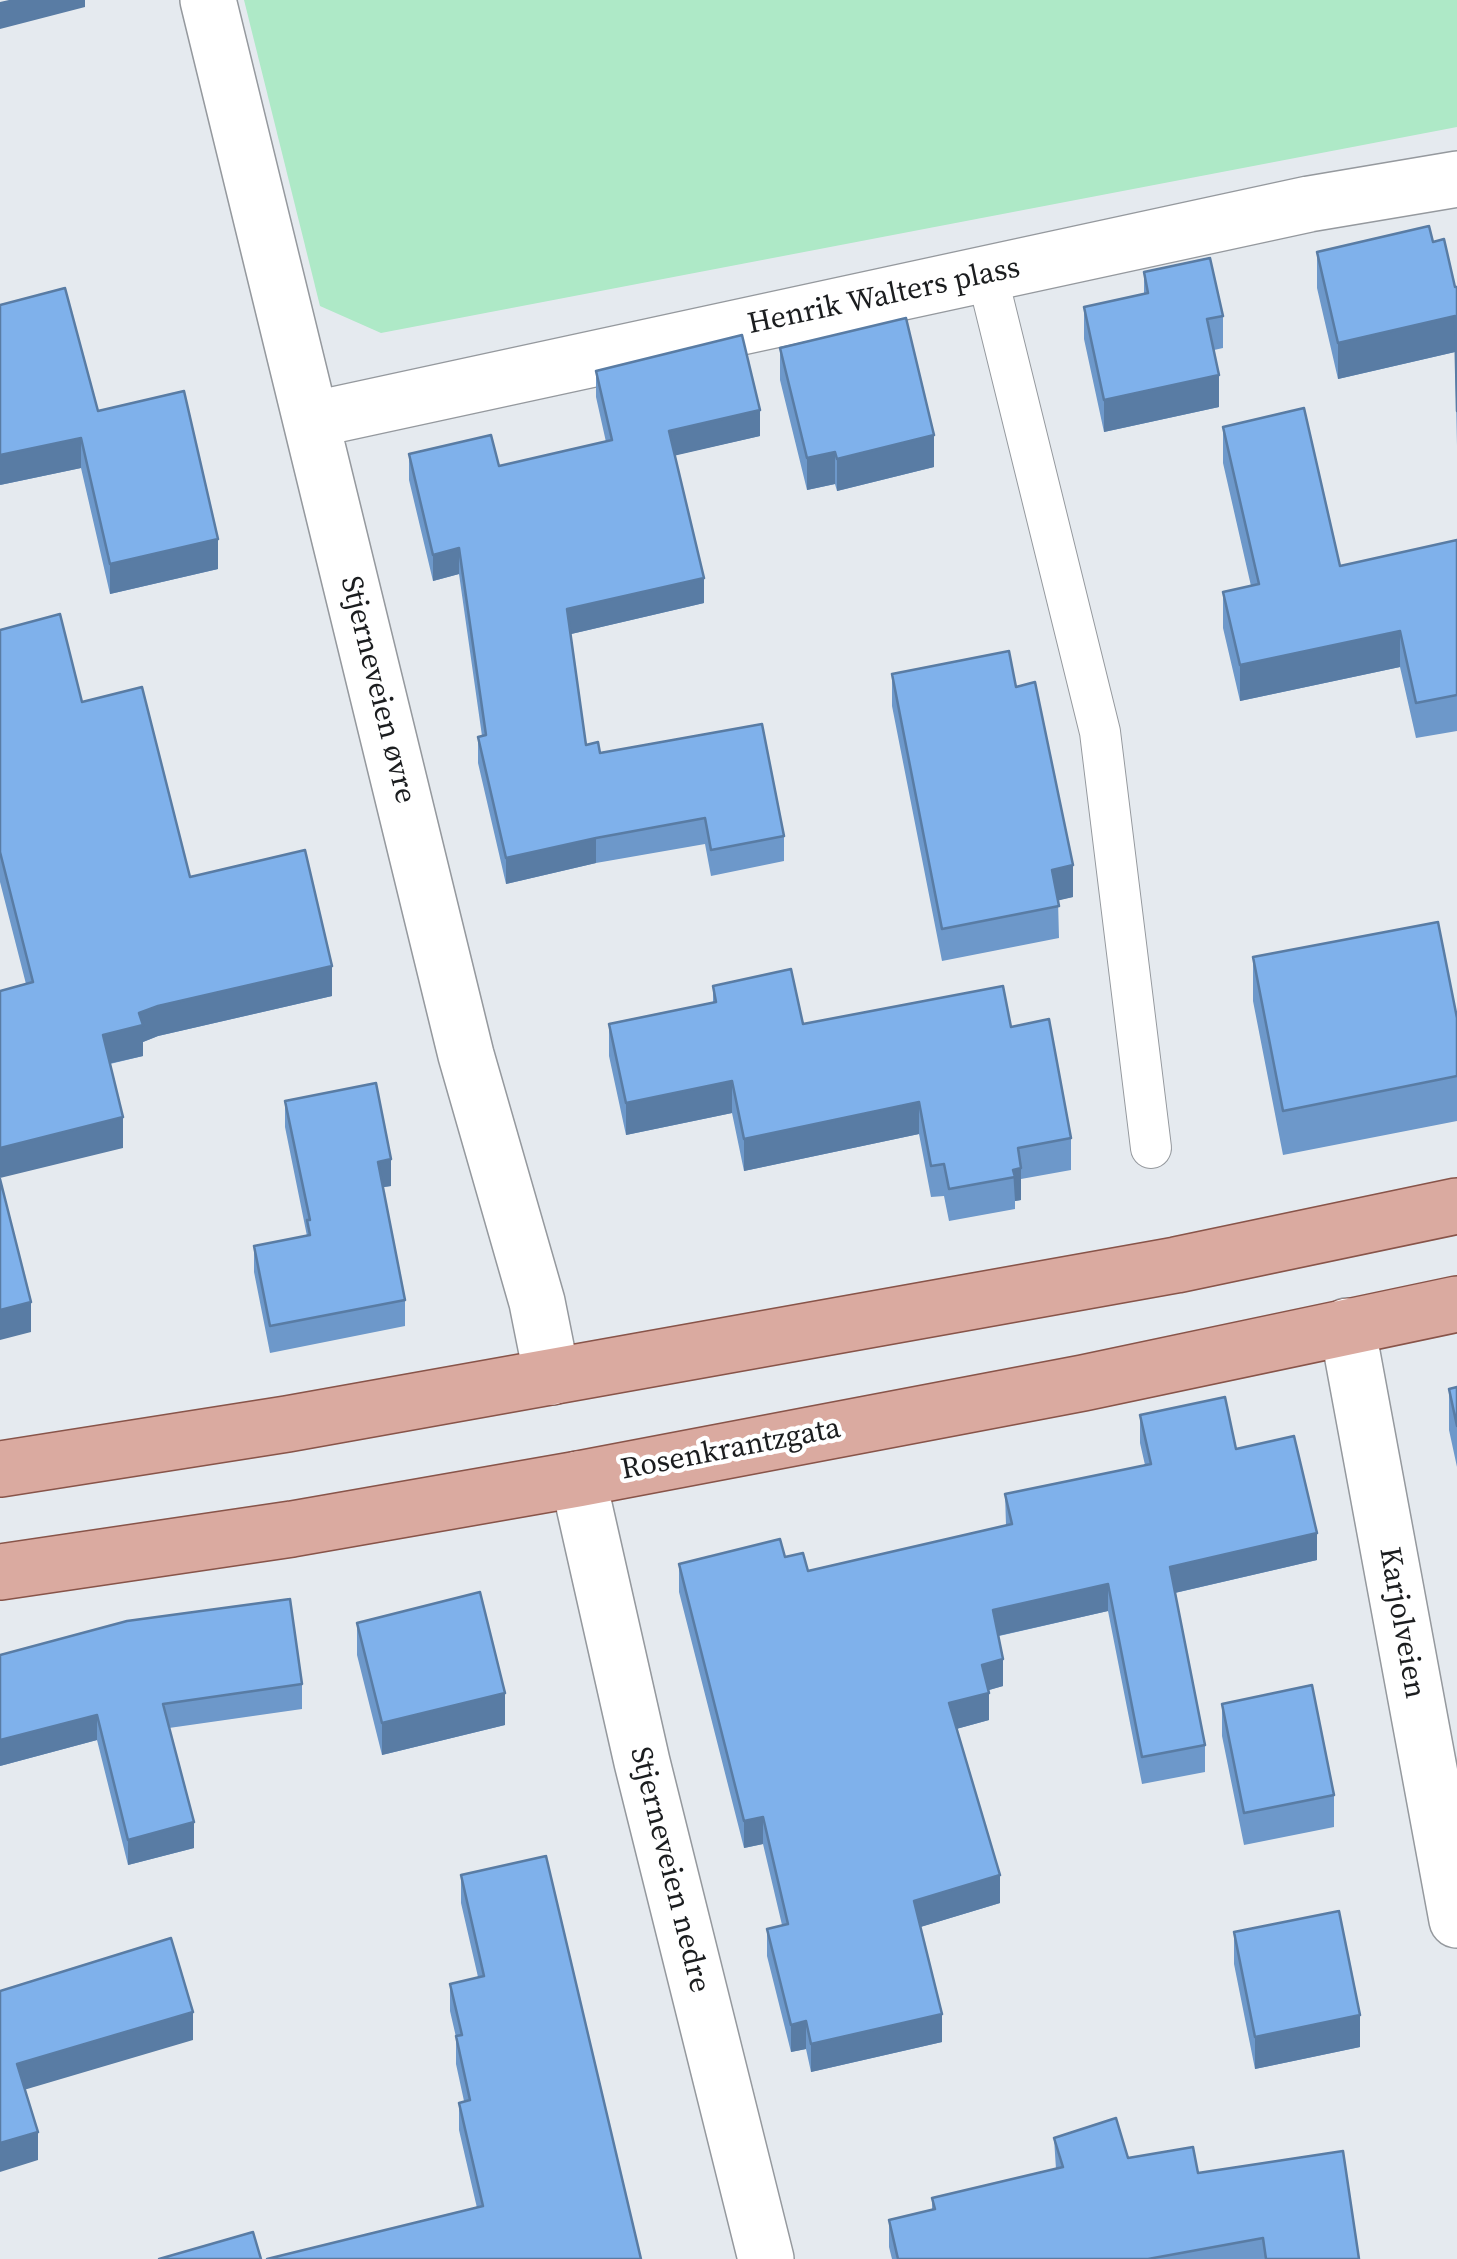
<!DOCTYPE html>
<meta charset="utf-8">
<style>
body{margin:0}
canvas{display:block;background:#e5eaef}
</style>
<canvas width="1457" height="2259"></canvas>
<script>
const g = document.querySelector('canvas').getContext('2d');
g.lineJoin = 'round';
function fill(path, color) {
  g.fillStyle = color;
  g.fill(path, 'evenodd');
}
function toPath(rows) {
  const path = new Path2D();
  for (const r of rows) {
    path.moveTo(r[0], r[1]);
    for (let i = 2; i < r.length; i += 2) path.lineTo(r[i], r[i + 1]);
  }
  return path;
}
function strokePath(path, color, width, dash) {
  g.strokeStyle = color;
  g.lineWidth = width;
  g.lineCap = dash ? 'butt' : 'round';
  g.setLineDash(dash || []);
  g.stroke(path);
}
function drawText(font, color, halo, rows, align = 'center') {
  g.font = font + ' "Source Serif 4",serif';
  g.lineWidth = 9;
  g.setLineDash([]);
  g.textBaseline = 'middle';
  g.strokeStyle = halo;
  g.fillStyle = color;
  for (const [text, x, y, turn = 0] of rows) {
    g.save();
    g.translate(x, y);
    g.rotate((+turn || 0) * Math.PI / 180);
    g.textAlign = isNaN(turn) ? turn : align;
    if (halo) g.strokeText(text, 0, 0);
    g.fillText(text, 0, 0);
    g.restore();
  }
}
fill(toPath([
 [244,0,1457,0,1457,127,381,333,320,306]
]), '#aee9c7');
const service = toPath([
 [987,275,1100,732,1151,1148]
]);
const minor = toPath([
 [208,0,466,1055,537,1302,552,1377],
 [311,420,1309,204,1457,179],
 [1347,1326,1457,1920],
 [578,1479,642,1762,766,2259]
]);
const primary = toPath([
 [0,1469,287,1424,1176,1265,1457,1206],
 [0,1572,292,1529,578,1479,1083,1383,1457,1304]
]);
strokePath(service, '#95999e', 42);
strokePath(minor, '#95999e', 58);
strokePath(primary, '#885449', 58);
strokePath(service, '#fff', 40);
strokePath(minor, '#fff', 55);
strokePath(primary, '#daaaa0', 55);
fill(toPath([
 [1433,242,1455,287,1457,287,1457,446,1455,352,1338,379,1317,288,1317,252],
 [1144,272,1223,316,1223,348,1214,350,1219,407,1104,432,1084,339,1084,307,1144,294],
 [780,348,934,467,837,491,835,484,807,490,780,380],
 [596,371,760,436,675,455,704,603,571,634,586,745,784,836,784,861,711,876,705,844,596,863,506,884,478,763,478,737,482,736,459,574,433,581,409,480,409,454,499,466,606,442,596,397],
 [98,411,218,569,110,594,81,468,0,485],
 [1223,427,1340,566,1457,540,1457,731,1416,738,1400,667,1240,701,1223,628,1223,592,1251,586,1223,463],
 [0,630,82,702,190,877,332,996,158,1036,143,1042,143,1056,110,1064,123,1148,26,984,0,882],
 [892,674,1016,687,1073,897,1058,900,1059,938,942,961,892,706],
 [1253,957,1457,1018,1457,1121,1283,1155,1253,1001],
 [713,986,803,1024,1011,1027,1071,1138,1071,1170,1021,1179,1021,1200,1015,1201,1015,1209,949,1221,944,1196,931,1197,919,1134,744,1171,732,1113,626,1135,609,1056,609,1024,713,1003],
 [285,1101,391,1186,383,1187,405,1300,405,1326,270,1353,254,1272,254,1246,307,1236,285,1127],
 [1457,1387,1457,1467,1449,1430,1449,1389],
 [1140,1415,1236,1449,1317,1560,1175,1593,1205,1745,1205,1772,1142,1784,1108,1611,999,1636,1003,1686,989,1690,989,1720,956,1729,1000,1903,920,1927,942,2042,811,2072,806,2049,791,2052,767,1956,767,1929,782,1925,763,1844,744,1848,679,1592,679,1564,785,1557,808,1571,1006,1525,1005,1494,1145,1465,1140,1443],
 [357,1623,505,1725,382,1755,357,1655],
 [0,1655,302,1684,302,1709,169,1728,194,1848,128,1865,97,1740,0,1766],
 [1222,1704,1334,1795,1334,1827,1244,1845,1222,1736],
 [461,1875,641,2259,477,2208,459,2130,459,2103,464,2101,456,2064,456,2037,450,2011,450,1984,478,1977,461,1903],
 [1234,1932,1360,2047,1255,2069,1234,1964],
 [1054,2138,1128,2158,1198,2173,1359,2259,892,2259,889,2247,889,2220,932,2210,932,2198,1056,2169]
]), '#6d98ca');
fill(toPath([
 [9,0,85,0,85,7,0,29,0,2],
 [1455,316,1455,352,1338,379,1338,343],
 [1219,375,1219,407,1104,432,1104,400],
 [760,410,760,436,669,457,669,431],
 [934,435,934,467,837,491,837,459],
 [81,438,81,468,0,485,0,455],
 [835,452,835,484,807,490,807,458],
 [218,539,218,569,110,594,110,564],
 [459,548,459,574,433,581,433,555],
 [704,578,704,603,567,635,567,609],
 [1400,631,1400,667,1240,701,1240,665],
 [596,838,596,863,506,884,506,858],
 [1073,865,1073,897,1052,902,1052,870],
 [332,966,332,996,158,1036,143,1042,143,1056,103,1065,103,1035,139,1013,158,1006],
 [732,1081,732,1113,626,1135,626,1103],
 [919,1102,919,1134,744,1171,744,1139],
 [123,1117,123,1148,0,1178,0,1148],
 [391,1159,391,1186,378,1188,378,1162],
 [1021,1168,1021,1200,1015,1201,1013,1170],
 [31,1302,31,1332,0,1340,0,1310],
 [1317,1533,1317,1560,1170,1594,1170,1567],
 [1108,1584,1108,1611,993,1637,993,1610],
 [1003,1659,1003,1686,982,1692,982,1665],
 [505,1693,505,1725,382,1755,382,1723],
 [989,1693,989,1720,949,1731,949,1703],
 [97,1715,97,1740,0,1766,0,1740],
 [763,1817,763,1844,744,1848,744,1821],
 [194,1822,194,1848,128,1865,128,1840],
 [1000,1875,1000,1903,914,1929,914,1901],
 [193,2012,193,2040,17,2092,17,2064],
 [942,2014,942,2042,811,2072,811,2044],
 [1360,2015,1360,2047,1255,2069,1255,2037],
 [806,2021,806,2049,791,2052,791,2025],
 [38,2132,38,2160,0,2172,0,2143]
]), '#597ca4');
const building = toPath([
 [1429,226,1433,242,1444,239,1455,287,1457,287,1457,411,1455,316,1338,343,1317,252,1429,226],
 [1210,258,1223,316,1207,319,1219,375,1104,400,1084,307,1148,293,1144,272,1210,258],
 [65,288,98,411,184,391,218,539,110,564,81,438,0,455,0,305,65,288],
 [906,318,934,435,837,459,835,452,807,458,780,348,906,318],
 [742,335,760,410,669,431,704,578,567,609,586,745,598,742,600,753,762,724,784,836,711,850,705,818,596,838,506,858,478,737,486,735,459,548,433,555,409,454,491,435,499,466,612,440,596,371,742,335],
 [1304,408,1340,566,1457,540,1457,695,1416,703,1400,631,1240,665,1223,592,1259,584,1223,427,1304,408],
 [60,614,82,702,142,687,190,877,305,850,332,966,158,1006,139,1013,143,1025,103,1035,123,1117,0,1148,0,991,33,982,0,852,0,630,60,614],
 [1009,651,1016,687,1035,682,1073,865,1052,870,1059,906,942,929,892,674,1009,651],
 [1438,922,1457,1018,1457,1076,1283,1111,1253,957,1438,922],
 [791,969,803,1024,1003,986,1011,1027,1049,1019,1071,1138,1018,1148,1021,1168,1013,1170,1015,1177,949,1189,944,1164,931,1166,919,1102,744,1139,732,1081,626,1103,609,1024,716,1002,713,986,791,969],
 [376,1083,391,1159,378,1162,405,1300,270,1326,254,1246,310,1235,307,1220,310,1220,285,1101,376,1083],
 [0,1179,31,1302,0,1310,0,1179],
 [1457,1387,1457,1426,1449,1389,1457,1387],
 [1225,1397,1236,1449,1294,1436,1317,1533,1170,1567,1205,1745,1142,1757,1108,1584,993,1610,1003,1659,982,1665,989,1693,949,1703,1000,1875,914,1901,942,2014,811,2044,806,2021,791,2025,767,1929,788,1924,763,1817,744,1821,679,1564,780,1539,785,1557,803,1553,808,1571,1012,1524,1005,1494,1151,1464,1140,1415,1225,1397],
 [480,1592,505,1693,382,1723,357,1623,480,1592],
 [290,1599,302,1684,163,1704,194,1822,128,1840,97,1715,0,1740,0,1655,127,1621,290,1599],
 [1312,1685,1334,1795,1244,1813,1222,1704,1312,1685],
 [546,1856,641,2259,267,2259,483,2206,459,2103,470,2100,456,2036,462,2035,450,1984,484,1976,461,1875,546,1856],
 [1339,1911,1360,2015,1255,2037,1234,1932,1339,1911],
 [171,1938,193,2012,17,2064,38,2132,0,2143,0,1991,171,1938],
 [1116,2118,1128,2158,1193,2147,1198,2173,1343,2151,1359,2259,1266,2259,1263,2238,1148,2259,898,2259,889,2220,935,2209,932,2198,1063,2167,1054,2138,1116,2118],
 [253,2232,261,2259,159,2259,253,2232]
]);
fill(building, '#7fb1eb');
strokePath(building, '#597ca4', 2.5);
drawText('30px', '#1b1d1f', '#fff', [
 ["Henrik Walters plass",884,297,-12],
 ["Stjerneveien øvre",377,690,76],
 ["Rosenkrantzgata",731,1450,-11],
 ["Karjolveien",1401,1623,80],
 ["Stjerneveien nedre",669,1870,76]
]);
</script>
